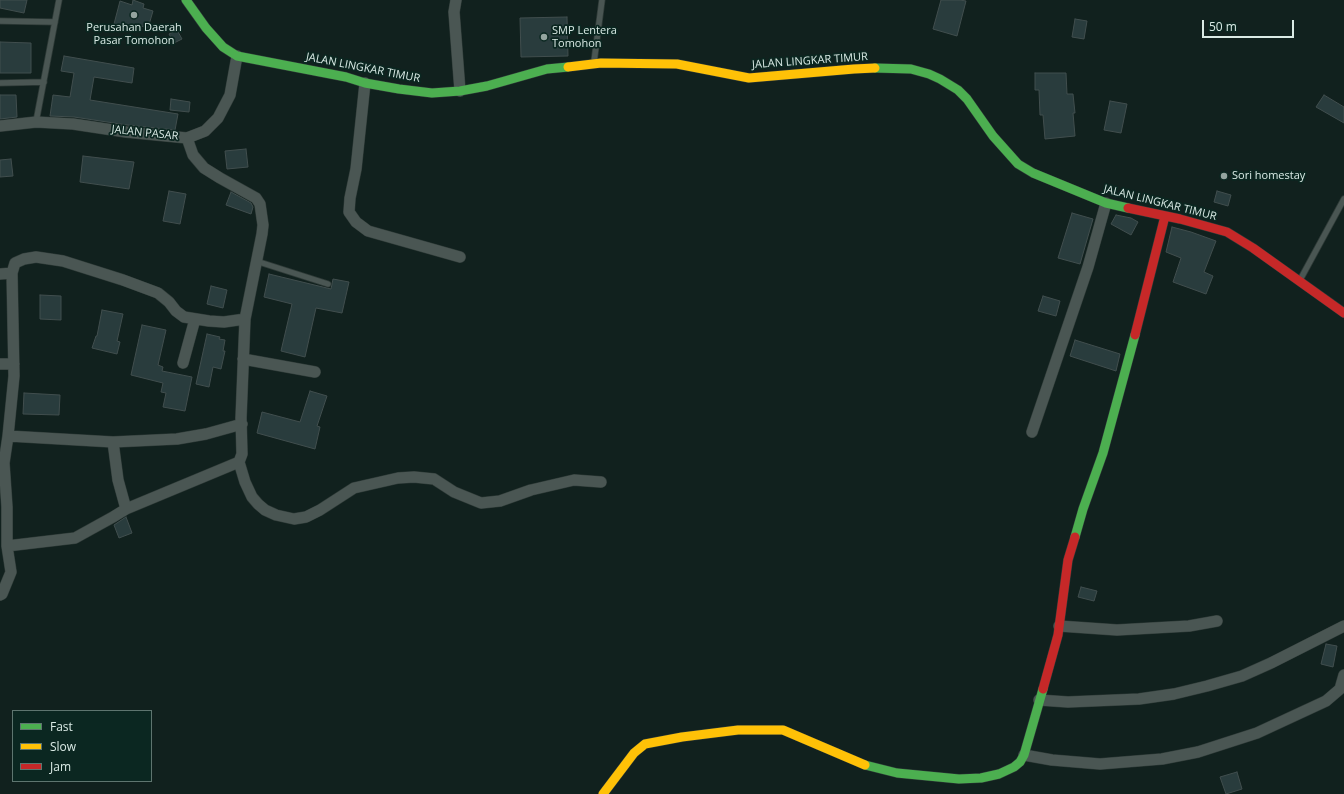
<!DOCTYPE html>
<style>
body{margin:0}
#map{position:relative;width:1344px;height:794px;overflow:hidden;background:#11211e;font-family:"Open Sans",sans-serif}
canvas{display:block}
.legend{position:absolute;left:12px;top:710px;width:140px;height:72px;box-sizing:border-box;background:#0b2721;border:1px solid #5e756f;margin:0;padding:5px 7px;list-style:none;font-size:12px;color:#daeae5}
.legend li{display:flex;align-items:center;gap:8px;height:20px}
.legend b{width:20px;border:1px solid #5e756f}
.scale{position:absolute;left:1202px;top:20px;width:92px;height:18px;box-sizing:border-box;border:2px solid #daeae5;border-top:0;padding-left:5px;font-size:12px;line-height:14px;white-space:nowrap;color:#daeae5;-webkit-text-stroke:3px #0b2721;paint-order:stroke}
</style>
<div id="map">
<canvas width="1344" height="794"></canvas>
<ul class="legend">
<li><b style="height:5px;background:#4caf50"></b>Fast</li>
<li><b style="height:5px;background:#ffc107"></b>Slow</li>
<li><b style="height:5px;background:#c62828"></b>Jam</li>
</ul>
<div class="scale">50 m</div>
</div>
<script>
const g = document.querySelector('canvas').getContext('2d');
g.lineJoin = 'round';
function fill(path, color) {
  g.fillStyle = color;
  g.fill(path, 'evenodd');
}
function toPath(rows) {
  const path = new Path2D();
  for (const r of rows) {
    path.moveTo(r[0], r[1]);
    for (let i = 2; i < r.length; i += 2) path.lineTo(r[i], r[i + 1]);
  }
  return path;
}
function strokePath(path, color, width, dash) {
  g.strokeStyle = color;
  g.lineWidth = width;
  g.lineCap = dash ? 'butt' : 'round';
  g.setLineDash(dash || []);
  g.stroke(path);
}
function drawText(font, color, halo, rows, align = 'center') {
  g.font = font + ' "Open Sans",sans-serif';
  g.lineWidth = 3.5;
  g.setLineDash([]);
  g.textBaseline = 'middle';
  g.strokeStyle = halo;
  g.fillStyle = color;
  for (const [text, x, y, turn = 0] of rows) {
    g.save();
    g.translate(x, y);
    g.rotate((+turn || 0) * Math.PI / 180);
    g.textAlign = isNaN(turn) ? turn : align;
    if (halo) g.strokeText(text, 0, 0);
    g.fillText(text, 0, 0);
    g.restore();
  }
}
const building = toPath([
 [0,0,27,0,24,13,0,8,0,0],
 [133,0,144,4,143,8,153,11,148,28,138,25,137,30,114,24,120,1,132,5,133,0],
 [941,0,960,0,966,1,957,36,933,29,941,0],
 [567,17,568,56,521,57,520,18,567,17],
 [1075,19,1087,21,1084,39,1072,37,1075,19],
 [177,30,182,39,174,43,169,34,177,30],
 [0,42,31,43,31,73,0,73,0,42],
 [64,56,134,68,132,83,94,77,90,100,178,114,175,130,127,125,74,117,50,116,53,95,70,97,74,73,61,71,64,56],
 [1035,73,1066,73,1067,94,1073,94,1075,113,1073,113,1075,136,1045,139,1043,115,1040,115,1039,90,1035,90,1035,73],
 [0,95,16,95,17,117,0,119,0,95],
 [1324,95,1344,107,1344,123,1316,107,1324,95],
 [171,99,190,102,189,112,170,110,171,99],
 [1110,101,1127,104,1121,133,1104,130,1110,101],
 [246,149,248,167,227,169,225,151,246,149],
 [83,156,134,162,129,189,80,182,83,156],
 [11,159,13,176,0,177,0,160,11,159],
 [169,191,186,194,180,224,163,221,169,191],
 [1217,191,1231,195,1228,206,1214,202,1217,191],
 [231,192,251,203,253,207,251,214,226,205,231,192],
 [1072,213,1093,219,1080,264,1058,258,1072,213],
 [1116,215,1131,218,1138,222,1131,235,1111,224,1116,215],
 [1172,227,1191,232,1216,241,1204,272,1213,276,1206,294,1173,282,1181,258,1166,252,1172,227],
 [269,274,331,289,333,279,349,282,342,313,316,308,305,357,281,351,292,304,264,297,269,274],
 [211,286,227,290,223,308,207,304,211,286],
 [40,295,61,296,61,320,40,319,40,295],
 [1043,296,1060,301,1056,316,1038,311,1043,296],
 [102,310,123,314,117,341,120,342,117,354,92,348,96,336,97,336,102,310],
 [142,325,166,330,158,365,163,367,162,371,192,377,185,411,163,407,166,393,161,392,163,383,131,375,142,325],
 [207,334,220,337,219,339,225,340,223,351,225,351,221,369,213,367,209,387,196,384,207,334],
 [1075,340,1120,354,1116,371,1070,356,1075,340],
 [310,391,327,396,317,426,320,427,315,449,257,433,262,412,300,422,310,391],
 [24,393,60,395,59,415,23,414,24,393],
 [126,517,132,533,119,538,114,525,126,517],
 [1081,587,1097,591,1094,601,1078,597,1081,587],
 [1326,644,1337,646,1333,667,1321,664,1326,644],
 [1237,772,1242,789,1226,794,1220,777,1237,772]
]);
fill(building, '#293c3d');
strokePath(building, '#414e4e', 1);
const lane = toPath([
 [0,21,55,22],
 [594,62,602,0],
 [0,83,44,82],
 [36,122,59,0],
 [256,261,328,284],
 [1300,280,1344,199]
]);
const street = toPath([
 [456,0,454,12,460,91],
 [365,83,356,169,350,198,349,212,356,222,368,231,460,257],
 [0,126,36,122,73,124,126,132,187,138,205,131,218,118,230,95,237,56],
 [0,274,12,273],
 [243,359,315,372],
 [183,363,195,319],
 [0,364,14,364],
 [1032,432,1088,267,1106,203],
 [8,436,113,442,118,480,126,509],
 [113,442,177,439,206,434,242,424],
 [239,462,245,482,252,497,258,504,265,510,276,515,294,519,306,517,320,510,354,488,398,478,414,477,434,479,454,492,481,503,500,501,531,490,574,480,601,482],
 [7,546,75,538,113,517,126,509,239,462,242,454,241,418,245,319],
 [0,595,2,594,11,572,7,546,7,507,4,463,8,436,14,376,12,273,15,263,24,259,36,257,63,261,123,280,158,293,169,302,176,311,184,317,209,321,224,322,245,319,262,234,263,225,260,204,256,198,220,178,204,168,193,155,187,138],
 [1059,626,1117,630,1189,626,1217,621],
 [1039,700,1068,702,1139,699,1174,694,1207,686,1242,676,1271,663,1344,626],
 [1024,755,1052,760,1100,764,1162,759,1198,752,1257,733,1326,701,1340,689,1344,675]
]);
const fast = toPath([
 [186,0,206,28,223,47,237,56,346,77,365,83,399,89,432,93,460,91,487,86,547,69,568,67],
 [875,68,911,69,929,74,940,79,958,90,967,99,993,136,1018,164,1033,173,1106,203,1128,208],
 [1075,537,1083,509,1103,453,1135,335],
 [865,765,897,773,959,779,981,778,999,774,1014,767,1020,762,1024,755,1043,689]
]);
const slow = toPath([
 [568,67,601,63,677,64,749,78,854,69,875,68],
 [603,794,634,753,645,744,682,737,738,730,783,730,865,765]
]);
const jam = toPath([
 [1128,208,1180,219,1227,232,1253,248,1344,313],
 [1135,335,1165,216],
 [1043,689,1058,635,1068,560,1075,537]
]);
strokePath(lane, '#2f3b38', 7);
strokePath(street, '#2f3b38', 12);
strokePath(fast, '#2f3b38', 10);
strokePath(slow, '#2f3b38', 10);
strokePath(jam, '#2f3b38', 10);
strokePath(lane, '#4a5653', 5.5);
strokePath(street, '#4a5653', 11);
strokePath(fast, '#4caf50', 9);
strokePath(slow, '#ffc107', 9);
strokePath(jam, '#c62828', 9);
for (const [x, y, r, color] of [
 [134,15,4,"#94a49f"],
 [544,37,4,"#94a49f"],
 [1224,176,4,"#94a49f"]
]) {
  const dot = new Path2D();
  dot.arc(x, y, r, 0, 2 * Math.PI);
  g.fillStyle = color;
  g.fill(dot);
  strokePath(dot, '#0b2721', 1.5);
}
drawText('11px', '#daeae5', '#0b2721', [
 ["Perusahan Daerah",134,28,"center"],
 ["Pasar Tomohon",134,41,"center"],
 ["SMP Lentera",552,31],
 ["Tomohon",552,44],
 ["Sori homestay",1232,176]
], 'left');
drawText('11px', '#daeae5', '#0b2721', [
 ["JALAN LINGKAR TIMUR",810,61,-4],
 ["JALAN LINGKAR TIMUR",363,68,11],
 ["JALAN PASAR",145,133,6],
 ["JALAN LINGKAR TIMUR",1160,203,14]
]);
</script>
